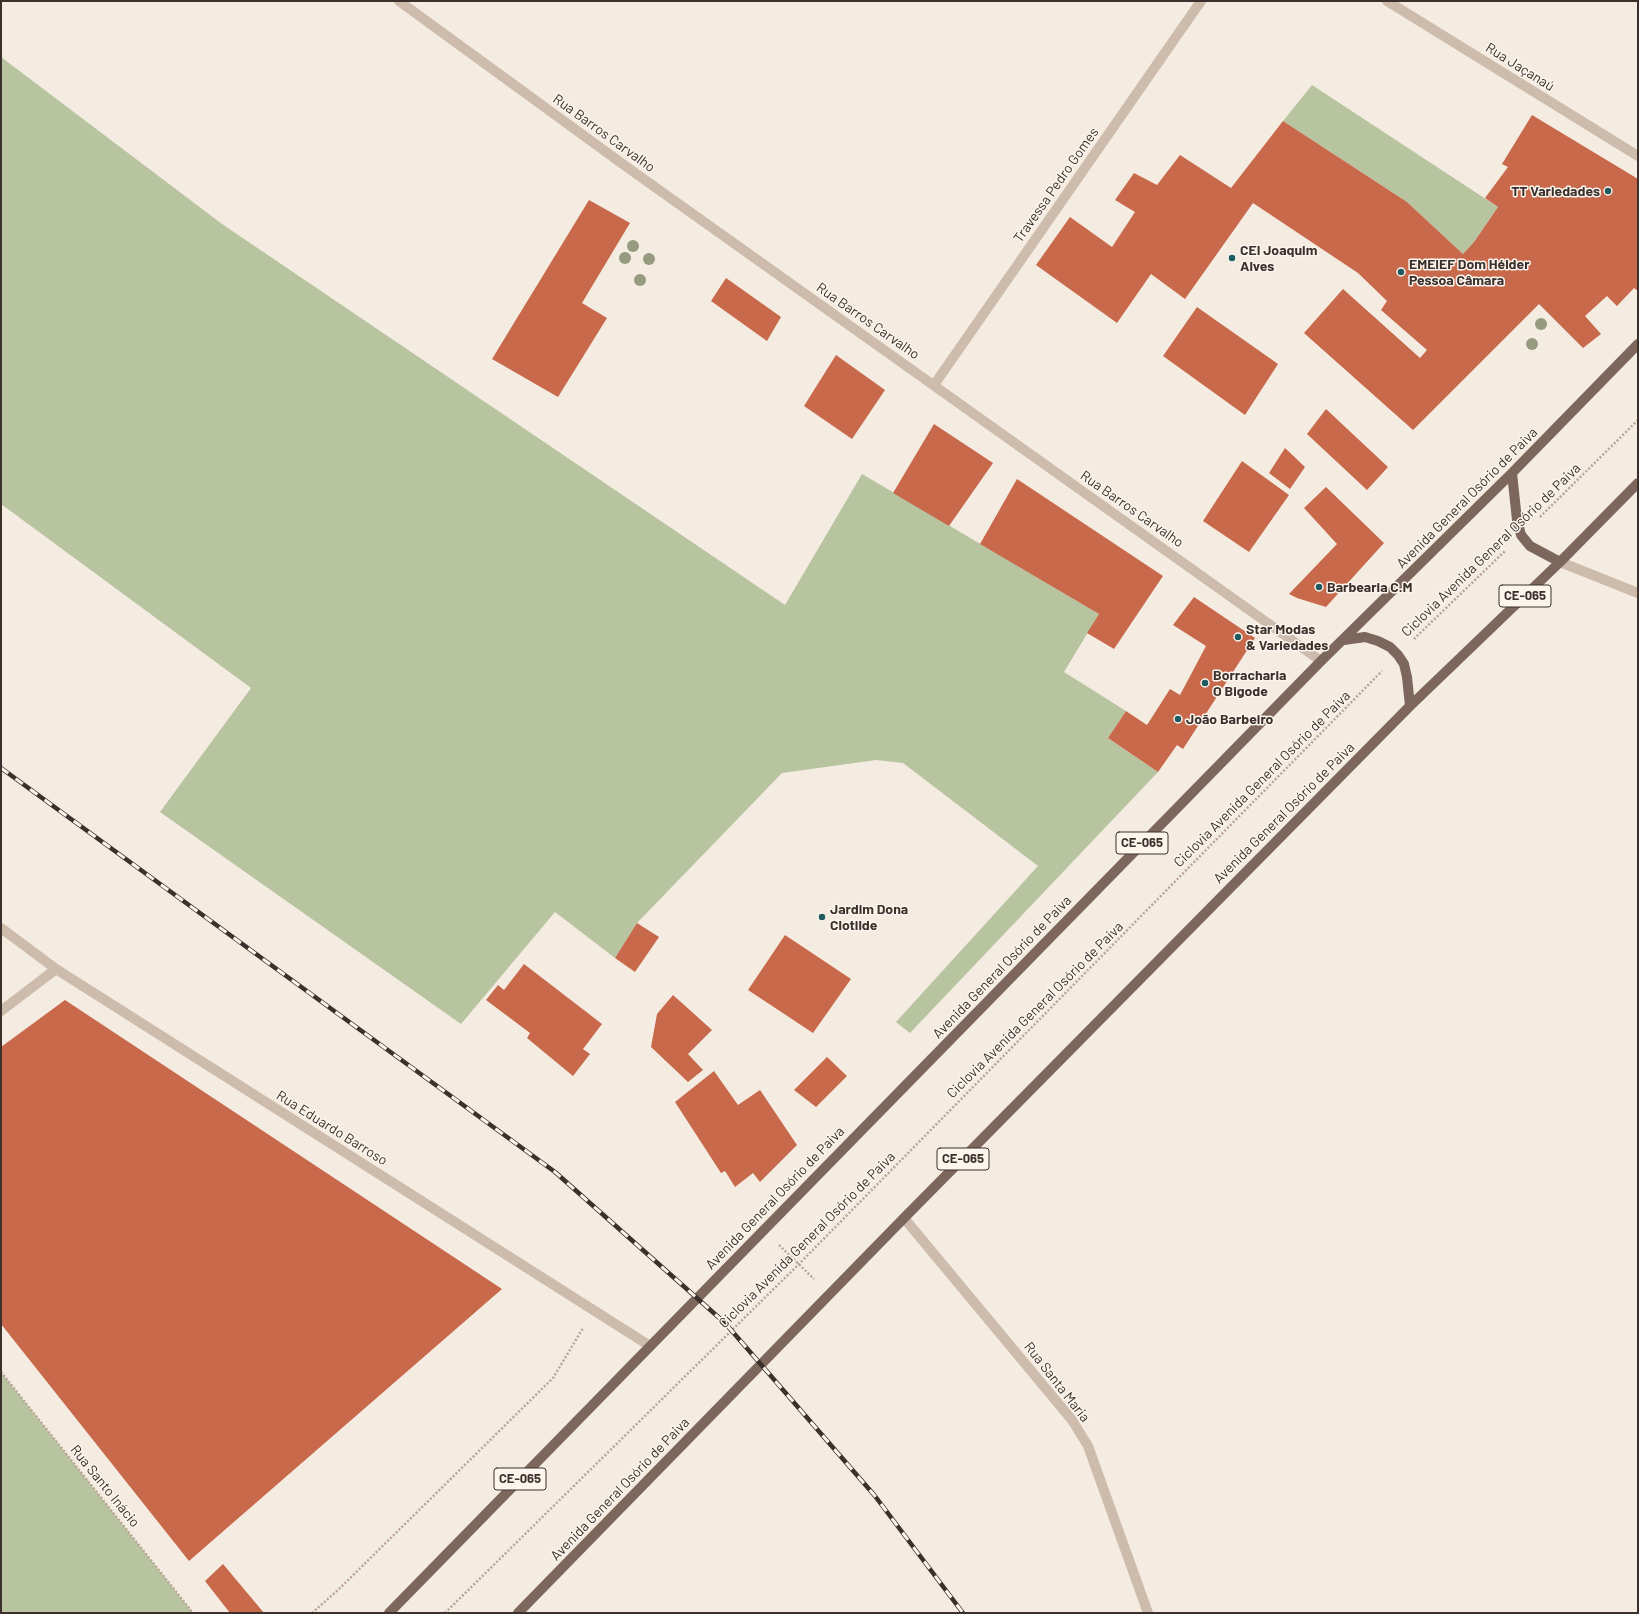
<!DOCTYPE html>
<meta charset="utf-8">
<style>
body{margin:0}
#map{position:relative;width:1639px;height:1614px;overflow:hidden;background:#f4ebe1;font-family:Barlow,sans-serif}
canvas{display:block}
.frame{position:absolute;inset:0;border:2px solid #3b302b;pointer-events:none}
</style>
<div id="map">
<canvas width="1639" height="1614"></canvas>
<div class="frame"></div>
</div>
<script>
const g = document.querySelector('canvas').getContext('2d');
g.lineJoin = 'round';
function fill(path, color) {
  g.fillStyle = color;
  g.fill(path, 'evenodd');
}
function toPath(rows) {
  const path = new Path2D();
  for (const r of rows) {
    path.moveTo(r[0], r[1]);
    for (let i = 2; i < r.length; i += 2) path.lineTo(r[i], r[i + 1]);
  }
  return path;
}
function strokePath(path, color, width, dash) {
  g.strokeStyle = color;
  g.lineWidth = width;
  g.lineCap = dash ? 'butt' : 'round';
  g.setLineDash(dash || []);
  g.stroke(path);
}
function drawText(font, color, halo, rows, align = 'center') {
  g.font = font + ' Barlow,sans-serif';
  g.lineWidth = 3;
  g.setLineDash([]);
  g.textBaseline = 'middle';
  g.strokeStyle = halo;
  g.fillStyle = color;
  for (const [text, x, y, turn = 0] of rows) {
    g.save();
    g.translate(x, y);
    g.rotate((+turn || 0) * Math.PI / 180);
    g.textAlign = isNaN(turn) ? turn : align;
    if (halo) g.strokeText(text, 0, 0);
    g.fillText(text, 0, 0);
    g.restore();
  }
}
fill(toPath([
 [1,57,222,224,785,605,862,474,1099,614,1064,672,1126,711,1108,738,1158,772,910,1033,896,1022,1038,866,903,763,876,760,782,773,637,923,615,958,555,912,461,1024,160,812,251,688,1,504],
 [1312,85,1498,207,1474,242,1463,254,1407,202,1283,121],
 [1,1372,193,1613,1,1613]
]), '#b8c4a0');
fill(toPath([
 [1532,115,1638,179,1638,291,1634,288,1617,306,1607,296,1585,316,1601,334,1583,348,1539,304,1413,430,1304,333,1343,289,1420,358,1427,350,1381,310,1387,301,1358,273,1253,203,1185,299,1151,274,1117,323,1036,265,1070,217,1112,247,1135,212,1115,200,1134,173,1157,185,1180,155,1231,188,1283,121,1407,202,1463,254,1474,242,1498,207,1485,198,1508,167,1502,164],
 [589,200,630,223,582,303,607,318,558,397,492,359],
 [726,278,781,317,767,341,711,301],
 [1197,307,1278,364,1245,415,1163,356],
 [836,355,885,390,852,439,804,406],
 [1326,409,1388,467,1367,490,1307,434],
 [934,424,993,463,949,526,893,493],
 [1285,448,1305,467,1290,489,1269,473],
 [1242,461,1289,495,1249,552,1203,521],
 [1017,479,1163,576,1114,649,1087,633,1099,614,980,544],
 [1326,487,1384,543,1326,607,1297,598,1289,594,1337,544,1304,508],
 [1194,597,1255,638,1183,749,1177,745,1158,772,1108,738,1126,711,1147,725,1170,689,1180,695,1206,646,1173,625],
 [637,923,659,937,635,972,615,958],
 [785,935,851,979,813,1033,748,990],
 [524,964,602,1024,583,1049,590,1054,573,1076,527,1038,530,1033,486,1000,498,985,504,990],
 [673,995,712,1030,688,1054,703,1070,688,1082,651,1047,657,1014],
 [65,1000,502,1289,189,1561,1,1324,1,1047],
 [827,1057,847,1076,816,1107,794,1090],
 [714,1071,738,1105,760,1090,797,1145,760,1182,753,1173,735,1187,725,1171,721,1173,675,1102],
 [223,1564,264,1613,230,1613,205,1581]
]), '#c8694b');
strokePath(toPath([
 [1540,517,1638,420],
 [1414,639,1505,551],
 [779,1245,814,1279],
 [1,1372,193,1613],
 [312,1613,338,1590,553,1378,583,1328],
 [445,1613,799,1264,1382,671]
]), '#b9a596', 2.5, [2, 2]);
strokePath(toPath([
 [399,1,624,165,1321,661],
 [1387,1,1638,156],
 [934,385,1201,1],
 [1560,562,1638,593],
 [1,928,56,969,650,1346],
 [1,1011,56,969],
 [904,1218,1072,1420,1088,1446,1148,1613]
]), '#cdbbac', 10);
strokePath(toPath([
 [1512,473,1517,520,1521,535,1530,546,1560,562],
 [1344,640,1365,637,1378,641,1390,647,1398,655,1404,664,1407,677,1410,706],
 [389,1613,1321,661,1512,473,1638,344],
 [518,1613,904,1218,1410,706,1560,562,1638,483]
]), '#7d675c', 10);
const rail = toPath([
 [1,768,555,1172,725,1323,875,1496,963,1613]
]);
strokePath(rail, '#3b302b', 4.5);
strokePath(rail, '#fbf5ee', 3, [9]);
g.fillStyle = '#969b7f';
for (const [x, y] of [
 [633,246],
 [625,258],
 [649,259],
 [640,280],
 [1541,324],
 [1532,344]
]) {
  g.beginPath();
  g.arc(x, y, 6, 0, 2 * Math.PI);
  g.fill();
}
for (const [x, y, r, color] of [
 [1608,191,4,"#1f5a5e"],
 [1232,258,4,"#1f5a5e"],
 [1401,272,4,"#1f5a5e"],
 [1319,587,4,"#1f5a5e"],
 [1238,637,4,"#1f5a5e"],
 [1205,683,4,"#1f5a5e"],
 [1178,719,4,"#1f5a5e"],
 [822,917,4,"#1f5a5e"]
]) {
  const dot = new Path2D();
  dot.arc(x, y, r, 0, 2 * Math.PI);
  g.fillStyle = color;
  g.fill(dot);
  strokePath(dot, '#fbf5ee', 1.5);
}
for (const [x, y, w] of [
 [1525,596,52],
 [1142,843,52],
 [963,1159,52],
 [520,1479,52]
]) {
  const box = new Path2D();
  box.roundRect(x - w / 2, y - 11, w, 22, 3);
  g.fillStyle = '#fbf5ee';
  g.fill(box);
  strokePath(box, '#3b302b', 1);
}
drawText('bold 13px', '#3b302b', null, [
 ["CE-065",1525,596],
 ["CE-065",1142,843],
 ["CE-065",963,1159],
 ["CE-065",520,1479]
]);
drawText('14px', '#3b302b', '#fbf5ee', [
 ["Rua Jaçanaú",1520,67,32],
 ["Rua Barros Carvalho",604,133,36],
 ["Travessa Pedro Gomes",1056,185,-55],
 ["Rua Barros Carvalho",868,321,35],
 ["Avenida General Osório de Paiva",1467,498,-45],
 ["Rua Barros Carvalho",1132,509,35],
 ["Ciclovia Avenida General Osório de Paiva",1491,550,-44],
 ["Ciclovia Avenida General Osório de Paiva",1262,779,-45],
 ["Avenida General Osório de Paiva",1284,813,-45],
 ["Avenida General Osório de Paiva",1002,967,-46],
 ["Ciclovia Avenida General Osório de Paiva",1035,1010,-45],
 ["Rua Eduardo Barroso",332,1128,32],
 ["Avenida General Osório de Paiva",775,1198,-46],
 ["Ciclovia Avenida General Osório de Paiva",807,1240,-45],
 ["Rua Santa Maria",1057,1382,52],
 ["Rua Santo Inácio",105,1486,51],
 ["Avenida General Osório de Paiva",620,1489,-46]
]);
drawText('bold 14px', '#3b302b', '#fbf5ee', [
 ["TT Variedades",1600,191,"right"],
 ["CEI Joaquim",1240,250],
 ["Alves",1240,266],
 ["EMEIEF Dom Hélder",1409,264],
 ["Pessoa Câmara",1409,280],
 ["Barbearia C.M",1327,587],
 ["Star Modas",1246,629],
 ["& Variedades",1246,645],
 ["Borracharia",1213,675],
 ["O Bigode",1213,691],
 ["João Barbeiro",1186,719],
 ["Jardim Dona",830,909],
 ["Clotilde",830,925]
], 'left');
</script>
